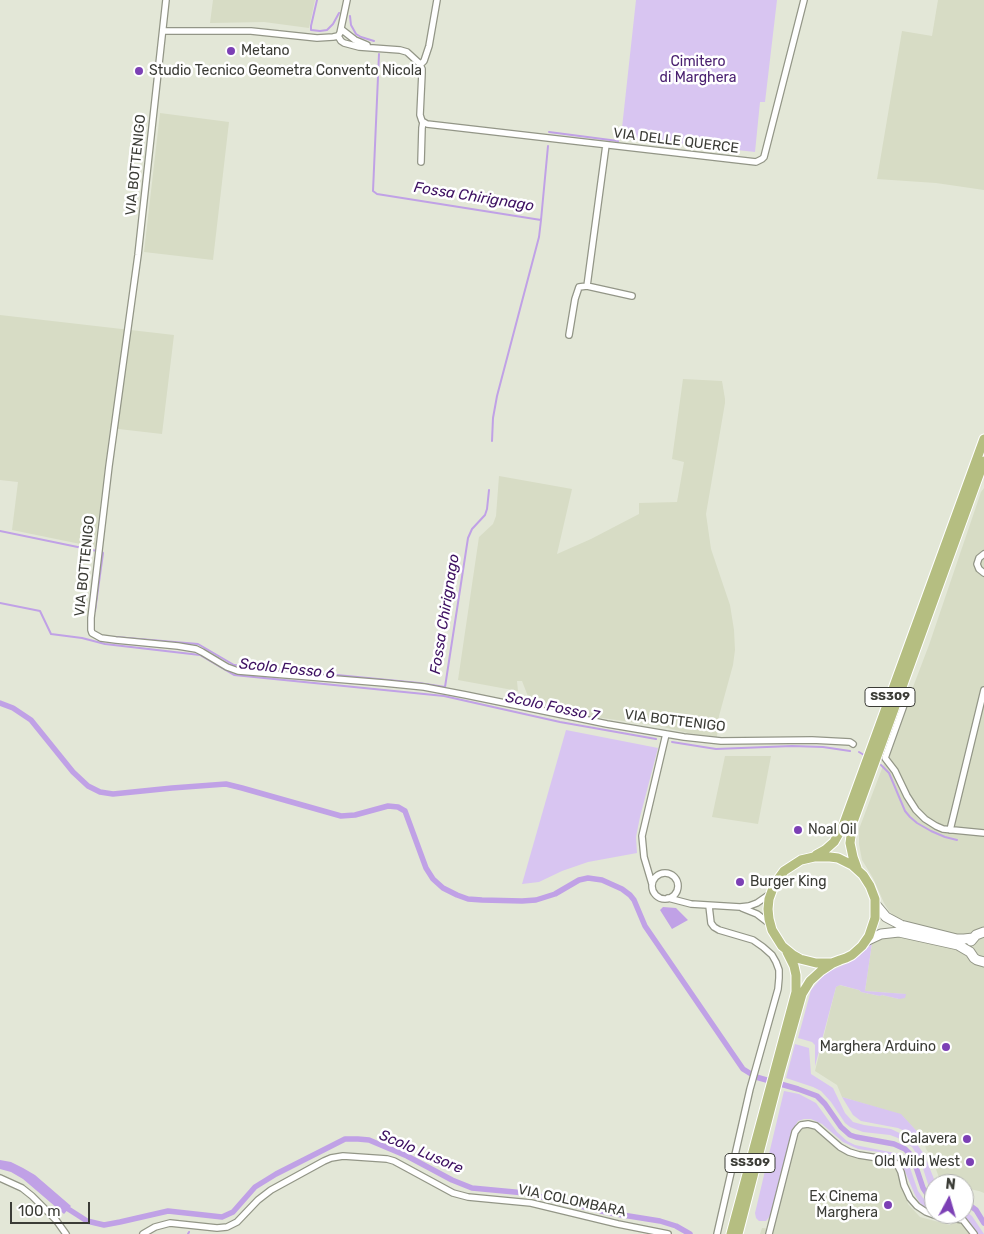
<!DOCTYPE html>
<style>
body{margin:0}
#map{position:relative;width:984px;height:1234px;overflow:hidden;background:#e3e7d7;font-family:Rubik,sans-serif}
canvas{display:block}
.north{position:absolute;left:924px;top:1174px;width:50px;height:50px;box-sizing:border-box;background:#fff;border:1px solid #b1b1af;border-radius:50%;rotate:6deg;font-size:14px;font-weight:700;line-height:20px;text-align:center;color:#3b3c36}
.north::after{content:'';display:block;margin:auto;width:18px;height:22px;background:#7c40b5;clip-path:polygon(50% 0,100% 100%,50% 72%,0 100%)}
.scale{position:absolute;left:10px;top:1202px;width:80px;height:22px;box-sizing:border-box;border:2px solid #3b3c36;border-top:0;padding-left:6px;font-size:15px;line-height:18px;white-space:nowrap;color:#3b3c36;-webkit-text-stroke:4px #fff;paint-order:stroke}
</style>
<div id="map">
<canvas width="984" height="1234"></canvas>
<div class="north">N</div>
<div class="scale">100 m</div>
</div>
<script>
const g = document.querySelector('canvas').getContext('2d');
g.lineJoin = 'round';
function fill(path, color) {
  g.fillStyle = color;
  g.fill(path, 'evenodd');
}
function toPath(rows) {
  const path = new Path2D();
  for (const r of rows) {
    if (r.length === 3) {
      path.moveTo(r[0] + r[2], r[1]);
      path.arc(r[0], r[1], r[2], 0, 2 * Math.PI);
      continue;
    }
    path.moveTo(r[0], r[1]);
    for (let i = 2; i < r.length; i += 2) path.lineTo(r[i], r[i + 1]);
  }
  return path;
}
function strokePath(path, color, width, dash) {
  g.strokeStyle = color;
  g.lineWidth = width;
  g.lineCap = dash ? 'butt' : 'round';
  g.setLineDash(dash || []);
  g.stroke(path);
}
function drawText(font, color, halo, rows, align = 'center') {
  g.font = font + ' Rubik,sans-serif';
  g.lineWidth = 5;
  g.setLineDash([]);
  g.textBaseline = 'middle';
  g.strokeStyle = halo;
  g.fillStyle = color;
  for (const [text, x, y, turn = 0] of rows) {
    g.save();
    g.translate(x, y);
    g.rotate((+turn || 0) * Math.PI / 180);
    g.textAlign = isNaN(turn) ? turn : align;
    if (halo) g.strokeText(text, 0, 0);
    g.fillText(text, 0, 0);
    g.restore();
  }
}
fill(toPath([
 [213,0,315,0,309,28,264,22,210,23],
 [938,0,984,0,984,190,936,183,877,179,902,31,932,36],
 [160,113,229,122,213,260,144,252],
 [0,315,174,335,162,434,110,428,95,547,12,530,18,482,0,480],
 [683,379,722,381,725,399,725,403,706,514,711,549,730,605,734,630,735,650,733,665,719,716,717,737,688,733,659,726,574,714,531,704,522,681,517,681,518,691,458,680,479,537,493,524,496,516,499,476,572,489,557,554,591,539,639,514,639,503,677,502,684,462,672,459],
 [984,488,984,1193,979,1191,964,1188,964,1184,949,1184,940,1180,931,1156,926,1149,924,1139,901,1115,842,1097,837,1085,815,1071,836,987,839,985,859,990,861,992,880,996,882,995,899,999,905,994,865,991,872,943,883,938,895,936,916,940,918,925,895,917,889,911,884,903,873,878,862,860,859,844,859,829,929,645,981,492],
 [725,756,771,756,758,824,712,817],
 [807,1127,810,1127,817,1131,836,1148,846,1153,878,1159,892,1163,897,1169,908,1204,920,1217,950,1225,952,1222,960,1223,964,1226,969,1234,760,1234,762,1228,773,1229,799,1132,802,1129]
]), '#d7dcc5');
fill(toPath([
 [636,0,777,0,765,102,760,102,755,152,621,137],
 [566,730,658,748,640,817,636,837,637,853,588,862,562,871,539,882,522,884],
 [872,943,865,991,906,994,905,998,899,999,882,995,880,996,861,992,859,990,840,985,836,987,815,1066,815,1045,812,1042,798,1038,811,990,823,976,830,971,852,961,859,956],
 [795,1044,809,1048,811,1074,833,1088,845,1113,853,1122,864,1125,891,1129,910,1138,916,1143,924,1154,936,1184,934,1184,934,1193,928,1184,920,1159,912,1147,898,1138,890,1135,863,1132,850,1127,845,1123,831,1102,821,1091,813,1087,786,1078],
 [784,1091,799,1094,816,1103,837,1132,847,1141,855,1145,900,1154,907,1159,918,1191,923,1198,934,1206,934,1211,926,1208,920,1203,915,1195,901,1162,894,1156,885,1153,858,1149,843,1142,822,1124,811,1119,804,1119,798,1121,794,1128,770,1216,766,1221,759,1221,756,1218,755,1213],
 [842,1097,901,1114,924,1139,920,1142,909,1133,898,1128,861,1121,853,1115],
 [964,1212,968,1213,972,1216,984,1234,977,1234,968,1220,963,1217,945,1214,964,1214]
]), '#d8c5f1');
fill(toPath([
 [663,907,676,908,688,920,672,929,660,910],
 [0,1160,11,1162,23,1168,35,1175,71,1206,64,1214,23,1179,11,1172,0,1169]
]), '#c0a1e6');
strokePath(toPath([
 [317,0,311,26,311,30,320,31,327,30,333,24,339,13],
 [350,16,351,25,356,34,361,37,374,41],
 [379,54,373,191,377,194,541,220,539,237,497,396,493,418,492,441],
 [549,132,618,141],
 [541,220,548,146],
 [0,531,97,551],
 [0,603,40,611,51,634,82,638,105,644,200,655,234,675,444,696,560,722,656,739],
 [95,611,103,553,102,552],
 [116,637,198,644,234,665,419,683,445,687,468,538,472,529,485,515,487,509,489,490],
 [672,742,716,749,792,746,823,747,850,751],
 [859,752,864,755],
 [881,765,889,773,905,811,910,817,917,823,931,831,945,837,957,840],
 [188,1234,189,1232]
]), '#c0a1e6', 2);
strokePath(toPath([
 [0,703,13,708,31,720,73,772,88,786,100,792,113,794,172,788,226,784,242,788,341,816,355,815,388,806,398,807,405,811,426,868,433,879,443,888,457,895,468,899,482,900,522,901,536,900,555,894,579,880,588,878,602,880,622,889,630,895,634,900,645,926,743,1069,756,1077,798,1089,817,1096,825,1104,841,1127,850,1135,856,1137,894,1144,905,1149,910,1154,914,1161,923,1188,927,1194,934,1199],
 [62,1205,87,1221,104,1225,120,1222,168,1211,222,1217,233,1212,255,1187,276,1174,345,1139,358,1139,369,1140,407,1156,452,1180,472,1188,525,1193,610,1213,660,1221,676,1226,690,1234],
 [964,1205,972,1207,976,1210,984,1223]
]), '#c0a1e6', 5.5);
const street = toPath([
 [166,0,138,255,109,466,91,618,91,630,92,633,101,638,116,640,178,646,196,649,202,652,227,667,238,671,384,683,424,687,466,695,607,724,684,737,721,741,812,740,850,742,853,744],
 [341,29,355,40,367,45],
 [163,31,251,31,317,38,333,37,338,36,340,33,347,0],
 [338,36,341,41,344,43,359,47,400,50,407,52,419,63,422,69,422,73,420,115,422,121,427,124,756,162,762,159,764,157,804,0],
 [420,65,424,61,429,46,437,0],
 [421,162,422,128,423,122],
 [587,286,606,145],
 [569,335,575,299,579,287,587,286,632,296],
 [984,554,979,558,977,564,979,569,984,573],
 [904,705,885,758,895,771,907,796,916,810,925,819,936,826,943,829,984,833],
 [950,830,984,690],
 [665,886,13],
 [652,884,644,857,642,836,666,734],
 [668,898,691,904,740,907,749,906,757,903,770,894],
 [709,906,711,923,714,927,719,930,753,940,763,947,772,955,776,962,779,970,779,978,778,989,750,1089,717,1234],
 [742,908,757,914,770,924],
 [0,1178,22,1188,32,1196,56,1220,66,1234],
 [143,1234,155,1227,170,1223,217,1228,227,1227,237,1222,258,1200,271,1190,324,1161,331,1158,343,1156,387,1159,394,1161,453,1193,468,1197,531,1203,618,1224,668,1234],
 [769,1234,795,1132,798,1128,801,1125,808,1124,816,1126,840,1147,849,1152,859,1155,891,1160,897,1164,901,1172,904,1185,910,1198,917,1206,926,1212,934,1215,963,1220,974,1234]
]);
const secondary = toPath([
 [876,905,886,917,901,925,957,939,964,939,973,938],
 [866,941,881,934,899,932,958,945,970,952,974,958,977,960,984,962],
 [971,941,976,935,984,932]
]);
const primary = toPath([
 [816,855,825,850,834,842,843,826,984,439],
 [857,868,853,857,850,843,853,822,984,461],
 [731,1234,796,992,796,975,794,966,787,952],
 [738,1234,780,1072,802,994,810,981,821,971,833,963,840,960,846,958,852,955,862,946,869,936,875,918,875,899,870,886,863,875,852,865,838,858,830,857,814,857,801,860,784,871,776,882,773,888,769,899,768,909,769,919,772,930,782,946,793,955,800,959,816,963,832,963,840,960]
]);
strokePath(street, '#939687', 8);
strokePath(secondary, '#939687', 11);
strokePath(primary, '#fff', 11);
strokePath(street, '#fff', 5.5);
strokePath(secondary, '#fff', 9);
strokePath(primary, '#b5be81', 9);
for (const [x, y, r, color] of [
 [231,51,5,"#7c40b5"],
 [139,71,5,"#7c40b5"],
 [798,830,5,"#7c40b5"],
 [740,882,5,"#7c40b5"],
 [946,1047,5,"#7c40b5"],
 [967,1139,5,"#7c40b5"],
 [970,1162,5,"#7c40b5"],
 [888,1205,5,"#7c40b5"]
]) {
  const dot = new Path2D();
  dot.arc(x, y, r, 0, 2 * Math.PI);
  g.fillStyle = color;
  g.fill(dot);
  strokePath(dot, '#fff', 2);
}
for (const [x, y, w] of [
 [890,697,50],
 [750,1163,50]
]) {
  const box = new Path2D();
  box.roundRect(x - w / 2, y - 9.5, w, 19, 4);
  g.fillStyle = '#fff';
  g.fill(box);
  strokePath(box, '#3b3c36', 1);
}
drawText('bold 12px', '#3b3c36', null, [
 ["SS309",890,697],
 ["SS309",750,1163]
]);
drawText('14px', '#3b3c36', '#fff', [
 ["Metano",241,51],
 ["Studio Tecnico Geometra Convento Nicola",149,71],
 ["Noal Oil",808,830],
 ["Burger King",750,882],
 ["Marghera Arduino",936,1047,"right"],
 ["Calavera",957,1139,"right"],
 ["Old Wild West",960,1162,"right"],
 ["Ex Cinema",878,1197,"right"],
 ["Marghera",878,1213,"right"]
], 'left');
drawText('14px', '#4a2070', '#fff', [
 ["Cimitero",698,62],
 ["di Marghera",698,78]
]);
drawText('14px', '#3b3c36', '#fff', [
 ["VIA DELLE QUERCE",676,141,7],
 ["VIA BOTTENIGO",136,165,-84],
 ["VIA BOTTENIGO",85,566,-84],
 ["VIA BOTTENIGO",675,721,7],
 ["VIA COLOMBARA",572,1201,12]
]);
drawText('italic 15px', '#3d1061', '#fff', [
 ["Fossa Chirignago",474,197,9],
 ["Fossa Chirignago",445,614,-81],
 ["Scolo Fosso 6",287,669,6],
 ["Scolo Fosso 7",552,707,12],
 ["Scolo Lusore",421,1152,23]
]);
</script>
